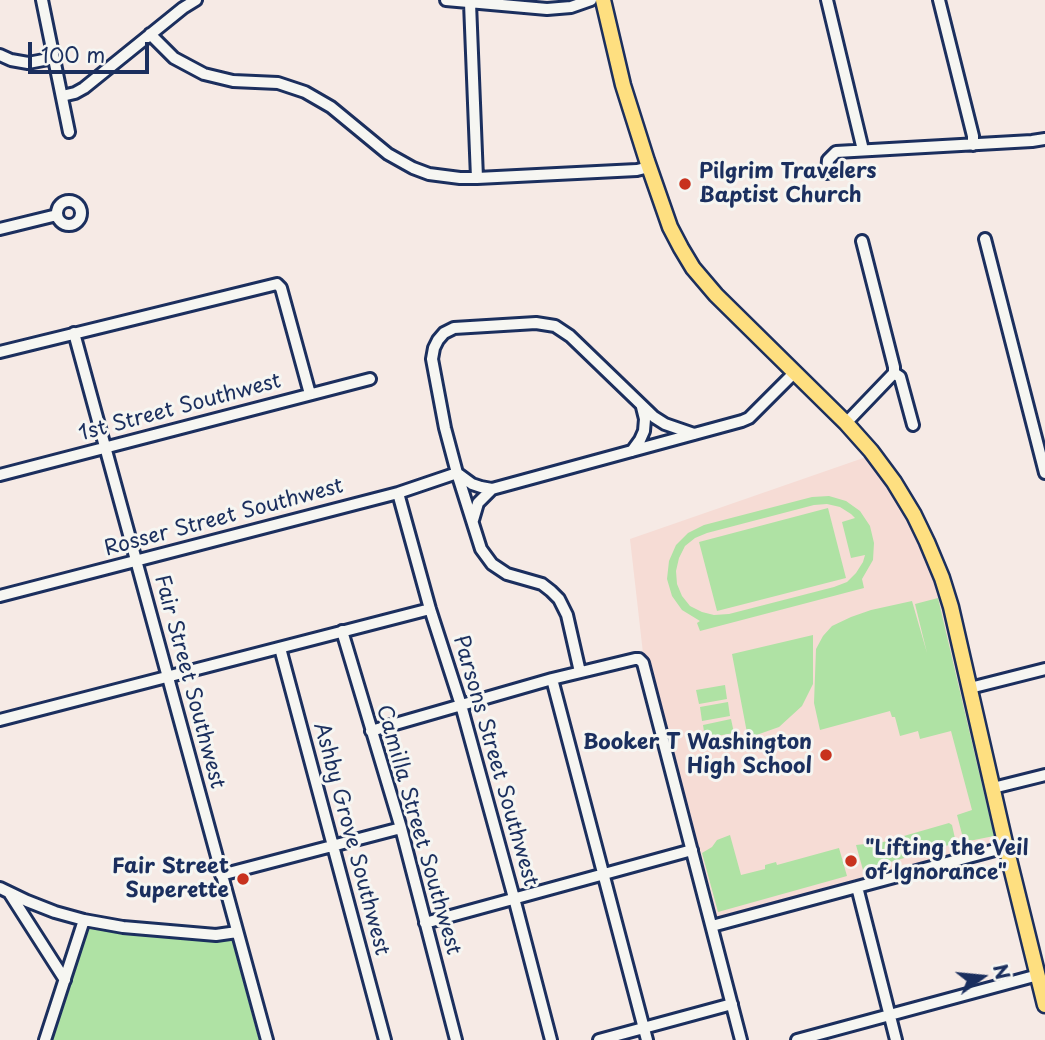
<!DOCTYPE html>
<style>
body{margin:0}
#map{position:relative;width:1045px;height:1040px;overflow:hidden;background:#f6eae5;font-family:"Playpen Sans",sans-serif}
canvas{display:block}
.north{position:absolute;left:947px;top:942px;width:70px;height:70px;-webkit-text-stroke:5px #f6f6f2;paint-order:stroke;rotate:75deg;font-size:19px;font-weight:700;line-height:28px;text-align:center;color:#1b2f5e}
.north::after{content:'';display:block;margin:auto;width:24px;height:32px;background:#1b2f5e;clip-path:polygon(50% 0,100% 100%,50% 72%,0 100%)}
.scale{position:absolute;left:28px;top:42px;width:121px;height:32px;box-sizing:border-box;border:4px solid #1b2f5e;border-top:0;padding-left:9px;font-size:21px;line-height:24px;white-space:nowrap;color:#1b2f5e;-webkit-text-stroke:5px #f6f6f2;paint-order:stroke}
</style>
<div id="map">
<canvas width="1045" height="1040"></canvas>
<div class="north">N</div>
<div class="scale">100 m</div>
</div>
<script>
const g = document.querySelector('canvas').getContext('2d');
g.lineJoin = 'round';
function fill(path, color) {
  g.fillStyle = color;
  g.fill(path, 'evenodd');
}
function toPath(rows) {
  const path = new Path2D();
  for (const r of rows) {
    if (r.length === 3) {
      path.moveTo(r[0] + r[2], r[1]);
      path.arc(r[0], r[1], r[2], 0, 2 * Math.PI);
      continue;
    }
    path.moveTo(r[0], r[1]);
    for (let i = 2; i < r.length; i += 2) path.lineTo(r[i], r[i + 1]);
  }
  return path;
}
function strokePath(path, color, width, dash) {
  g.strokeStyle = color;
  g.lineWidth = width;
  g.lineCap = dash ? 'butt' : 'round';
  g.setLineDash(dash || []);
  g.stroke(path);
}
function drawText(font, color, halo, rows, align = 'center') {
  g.font = font + ' "Playpen Sans",sans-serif';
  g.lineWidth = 6;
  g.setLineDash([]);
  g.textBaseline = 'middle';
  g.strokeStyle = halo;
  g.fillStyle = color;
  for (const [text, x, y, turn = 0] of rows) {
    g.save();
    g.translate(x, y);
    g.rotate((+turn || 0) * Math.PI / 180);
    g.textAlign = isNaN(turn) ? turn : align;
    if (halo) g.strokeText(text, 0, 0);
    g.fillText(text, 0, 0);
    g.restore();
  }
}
fill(toPath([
 [872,455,942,578,1005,847,712,926,644,662,630,539]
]), '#f6dcd5');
fill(toPath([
 [829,496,846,501,860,511,870,526,874,543,873,560,862,579,864,588,700,631,697,623,700,621,682,610,672,596,667,579,669,561,676,545,688,533,704,525,812,497],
 [827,504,840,507,851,514,855,518,842,522,851,558,865,555,863,562,856,573,847,582,834,587,729,614,714,615,702,612,690,606,682,596,677,584,676,571,679,558,685,546,695,538,707,533,814,505],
 [828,508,846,578,717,611,699,542],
 [938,598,994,836,964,842,957,815,972,810,951,731,920,739,918,731,900,736,895,717,892,717,890,711,820,730,814,703,816,649,823,636,832,626,851,617,871,610,912,601,927,653,915,604],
 [813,635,813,684,802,706,779,727,748,738,732,654],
 [725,685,727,699,699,704,696,690],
 [728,702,730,716,702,721,700,707],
 [731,719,734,733,705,738,703,725],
 [949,823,952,825,956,843,863,870,856,845,883,842],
 [730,835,741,875,765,869,765,865,776,862,777,865,839,848,847,876,718,912,702,853,712,847,717,840],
 [80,923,232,940,259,1040,42,1040]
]), '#afe2a4');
const minor = toPath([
 [42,0,69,132],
 [446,0,547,9,571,7,591,0],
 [827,0,863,150],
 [939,0,973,136,973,145],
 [470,3,477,178],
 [150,34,174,58,204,74,233,81,278,83,305,92,331,107,388,154,413,168,429,174,460,178,477,178,637,170,649,167],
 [0,55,11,60,28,63,54,58],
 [62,96,75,93,84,88,183,8,196,0],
 [827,173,828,160,836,152,1032,141,1045,139],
 [69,213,12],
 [0,229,57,215],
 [985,239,1045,473],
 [74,333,267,1040],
 [0,352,277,284,281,288,310,394],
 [894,373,900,377,913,425],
 [846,423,894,373,894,367,862,241],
 [632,451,640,440,644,431,645,419,642,407],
 [0,475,370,379],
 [398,493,430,609,461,705,514,898,551,1040],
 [473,520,478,503,492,489],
 [0,596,398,493,457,473,472,484,481,487,492,489,742,421,749,418,795,372],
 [342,631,401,828,456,1040],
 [280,648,385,1040],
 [580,672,567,615,559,599,551,591,542,584,507,574,492,564,481,549,457,473,445,428,432,359,434,348,438,340,444,333,454,328,536,323,555,326,570,336,654,417,665,424,694,434],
 [552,679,647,1040],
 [970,688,1045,669],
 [0,720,430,609],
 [371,731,552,679,635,659,639,659,643,663,741,1040],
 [993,788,1045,775],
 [221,875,401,828],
 [857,887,896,1040],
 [0,888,27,901,55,912,84,920,123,927,216,935,237,932],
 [10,894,65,980],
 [425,923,692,850],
 [712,926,1006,847],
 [45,1040,84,920],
 [599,1040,732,1004],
 [797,1040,1038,975]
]);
const major = toPath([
 [603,0,623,85,647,161,670,227,681,248,693,268,716,295,846,423,871,451,894,482,914,515,927,542,942,578,951,607,1006,847,1045,1005]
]);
strokePath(minor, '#1b2f5e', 16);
strokePath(major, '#1b2f5e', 19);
strokePath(minor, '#f6f6f2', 10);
strokePath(major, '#fedf80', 14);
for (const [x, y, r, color] of [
 [685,184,7,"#c8321e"],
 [826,755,7,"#c8321e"],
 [851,861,7,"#c8321e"],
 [243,879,7,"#c8321e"]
]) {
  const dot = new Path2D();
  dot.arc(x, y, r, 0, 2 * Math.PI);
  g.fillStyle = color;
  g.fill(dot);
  strokePath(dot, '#f6f6f2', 2.5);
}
drawText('bold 21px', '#1b2f5e', '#f6f6f2', [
 ["Pilgrim Travelers",699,172],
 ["Baptist Church",699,196],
 ["Booker T Washington",812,743,"right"],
 ["High School",812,767,"right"],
 ["\"Lifting the Veil",865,849],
 ["of Ignorance\"",865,873],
 ["Fair Street",229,867,"right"],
 ["Superette",229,891,"right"]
], 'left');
drawText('21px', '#1b2f5e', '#f6f6f2', [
 ["1st Street Southwest",180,408,-15],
 ["Rosser Street Southwest",224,518,-15],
 ["Fair Street Southwest",189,682,75],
 ["Parsons Street Southwest",495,761,74],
 ["Camilla Street Southwest",418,830,74],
 ["Ashby Grove Southwest",351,839,75]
]);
</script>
